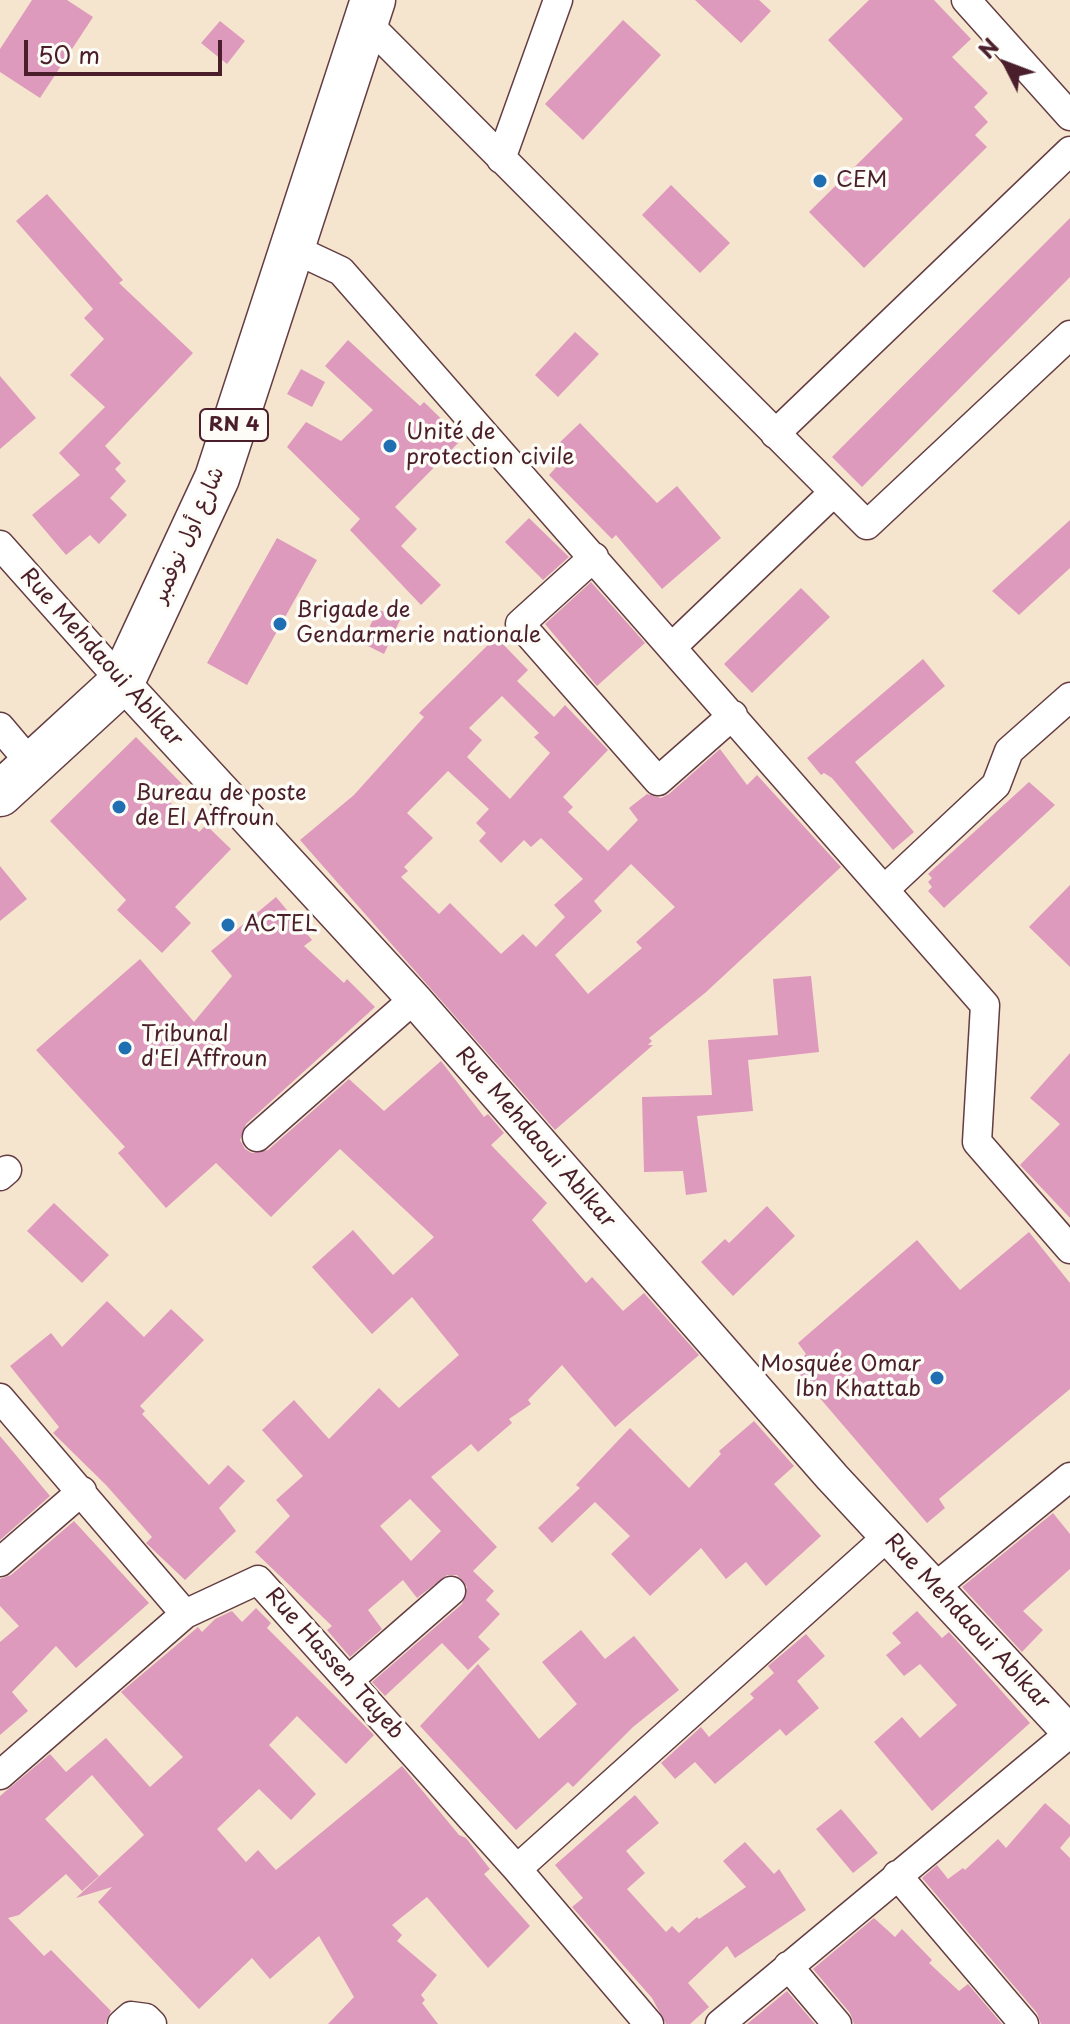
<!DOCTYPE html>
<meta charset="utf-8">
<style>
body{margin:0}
#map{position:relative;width:1070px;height:2024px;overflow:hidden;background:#f6e5ce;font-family:"Playpen Sans",sans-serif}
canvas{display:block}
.north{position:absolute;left:966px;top:24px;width:80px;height:80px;-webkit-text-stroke:6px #fdfcf7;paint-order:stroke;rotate:312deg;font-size:22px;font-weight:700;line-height:32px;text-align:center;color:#4a1f2b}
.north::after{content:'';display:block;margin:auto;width:28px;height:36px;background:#4a1f2b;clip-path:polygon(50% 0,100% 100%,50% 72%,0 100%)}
.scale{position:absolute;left:24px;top:40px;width:198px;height:36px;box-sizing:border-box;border:4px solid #4a1f2b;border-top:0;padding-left:10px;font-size:24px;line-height:28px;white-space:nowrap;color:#4a1f2b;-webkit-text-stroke:6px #fdfcf7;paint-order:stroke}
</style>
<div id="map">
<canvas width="1070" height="2024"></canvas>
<div class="north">N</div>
<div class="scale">50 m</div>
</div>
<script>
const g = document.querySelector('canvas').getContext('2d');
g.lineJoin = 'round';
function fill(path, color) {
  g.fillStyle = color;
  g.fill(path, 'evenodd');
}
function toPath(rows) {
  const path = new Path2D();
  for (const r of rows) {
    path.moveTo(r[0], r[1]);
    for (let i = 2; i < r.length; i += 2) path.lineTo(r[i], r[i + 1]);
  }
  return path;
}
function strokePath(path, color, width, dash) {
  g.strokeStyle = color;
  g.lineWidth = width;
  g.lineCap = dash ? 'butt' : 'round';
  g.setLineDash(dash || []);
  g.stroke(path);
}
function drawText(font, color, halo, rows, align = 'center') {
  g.font = font + ' "Playpen Sans","Playpen Sans Arabic",sans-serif';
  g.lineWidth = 7;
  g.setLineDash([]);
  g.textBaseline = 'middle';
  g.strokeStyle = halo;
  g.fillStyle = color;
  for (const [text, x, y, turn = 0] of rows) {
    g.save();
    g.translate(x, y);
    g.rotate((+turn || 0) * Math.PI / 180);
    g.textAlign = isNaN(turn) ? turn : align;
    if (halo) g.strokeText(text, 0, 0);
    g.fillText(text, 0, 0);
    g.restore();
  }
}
fill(toPath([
 [32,0,67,0,93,17,40,98,0,72,0,49],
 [695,0,759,0,771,11,741,43],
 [869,0,934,0,971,39,952,57,988,93,974,107,988,122,975,135,987,147,864,268,809,212,903,119,828,40],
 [623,20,661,55,583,140,545,104],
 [220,21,245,41,227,64,201,43],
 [671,185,730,243,700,273,642,215],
 [47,194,123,280,119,283,193,353,105,446,121,463,115,469,126,481,110,498,127,515,99,544,90,535,66,555,32,515,80,475,59,453,105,407,70,375,104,339,84,318,93,309,16,221],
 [1070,218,1070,277,862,487,832,457],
 [575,332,599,354,558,397,535,375],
 [348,340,420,406,424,402,462,439,395,507,417,529,401,546,441,585,421,605,350,530,360,519,287,447,306,422,341,441,373,410,325,366],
 [301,369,325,382,312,407,287,394],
 [0,376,36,418,0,449],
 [580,423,657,503,677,486,721,538,662,589,616,535,612,539,549,475,567,456,557,445],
 [529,518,569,557,543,580,505,542],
 [1070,520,1070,568,1019,615,992,591],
 [277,538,317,560,247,685,207,663],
 [591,582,645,643,597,686,545,624],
 [801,588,830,617,752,693,724,664],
 [378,609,400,620,384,654,362,643],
 [496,637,528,670,517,681,554,717,565,705,608,750,563,797,573,807,568,812,608,851,638,820,629,808,647,794,661,798,669,794,720,749,747,785,757,775,841,867,705,993,649,1038,652,1041,648,1045,653,1045,555,1130,300,840,354,795,424,717,419,713],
 [502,696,539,733,534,737,550,753,510,799,467,757,482,740,469,728],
 [448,771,489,809,476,823,486,833,479,841,501,863,524,840,531,847,541,838,583,879,554,905,565,917,536,947,523,934,501,954,450,903,439,914,401,877,408,871,404,867,433,838,407,813],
 [631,864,675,907,636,942,642,948,588,994,555,955,602,911,594,901],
 [923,659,945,686,855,762,914,832,893,850,832,778,824,773,821,775,807,758],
 [136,737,184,786,168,800,199,832,206,825,231,849,175,907,191,923,162,953,117,910,126,900,50,821],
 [1029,782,1055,805,944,908,928,891,932,887,928,882,932,878,928,874],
 [0,866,27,899,0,921],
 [1070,885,1070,967,1029,927],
 [276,897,312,940,304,946,344,983,347,979,375,1007,246,1124,240,1140,245,1149,252,1153,268,1150,349,1079,384,1111,441,1061,484,1117,488,1114,504,1133,491,1145,547,1203,532,1220,586,1283,592,1277,623,1311,644,1293,699,1355,615,1427,562,1365,528,1400,531,1404,509,1419,512,1423,478,1452,471,1444,431,1477,497,1547,473,1571,494,1591,486,1600,500,1614,478,1637,490,1649,468,1670,442,1643,385,1696,372,1682,462,1604,467,1587,457,1575,447,1575,417,1598,403,1580,368,1610,382,1629,350,1657,327,1630,332,1626,255,1552,290,1516,276,1500,303,1476,262,1430,294,1400,329,1439,379,1388,399,1408,459,1355,412,1297,372,1334,312,1267,353,1230,393,1275,434,1237,340,1149,271,1217,216,1163,166,1208,118,1153,125,1147,36,1050,140,959,194,1022,232,976,211,951],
 [410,1499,441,1531,411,1561,380,1526],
 [811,976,819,1052,748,1060,753,1111,697,1116,707,1192,686,1195,683,1171,644,1172,642,1097,712,1095,708,1040,778,1035,773,979],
 [1070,1053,1070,1218,1020,1165,1060,1124,1030,1098],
 [54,1203,109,1255,82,1283,27,1231],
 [767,1206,795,1236,733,1296,701,1262,725,1239,729,1243],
 [1029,1232,1070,1283,1070,1389,939,1499,945,1508,927,1523,794,1368,806,1354,798,1343,917,1240,960,1290],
 [107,1301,144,1337,171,1309,204,1340,140,1406,145,1411,142,1414,209,1485,228,1465,245,1481,219,1508,236,1531,185,1580,146,1543,152,1537,106,1485,53,1433,59,1427,10,1366,51,1333,62,1347],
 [754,1421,794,1466,774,1484,821,1536,766,1586,746,1562,726,1579,701,1548,650,1596,611,1554,630,1536,595,1502,552,1543,538,1528,580,1488,576,1485,630,1428,689,1488,721,1454,719,1451],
 [0,1436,50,1496,0,1540],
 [1053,1513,1070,1534,1070,1569,1023,1611,1043,1630,1022,1652,962,1587],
 [74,1521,149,1603,76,1668,56,1646,12,1692,28,1711,0,1735,0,1642,19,1626,0,1606,0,1579,11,1575],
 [256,1608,271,1623,267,1628,374,1735,346,1764,297,1716,269,1745,316,1794,291,1820,259,1789,217,1829,246,1862,258,1850,276,1870,402,1766,459,1835,466,1838,490,1869,484,1874,530,1926,488,1968,427,1897,392,1925,402,1935,397,1941,437,1975,421,1995,425,2000,422,2003,438,2024,328,2024,354,1997,319,1936,270,1979,252,1958,199,2009,98,1902,112,1887,76,1898,144,1835,92,1775,45,1819,99,1876,82,1891,66,1874,19,1915,8,1918,44,1956,51,1950,111,2011,105,2024,0,2024,0,1796,50,1754,66,1772,106,1738,150,1787,183,1757,121,1692,198,1627,202,1632,215,1619,232,1611,242,1622],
 [917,1611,942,1638,949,1632,1030,1723,932,1811,874,1742,902,1717,920,1738,957,1705,920,1664,904,1676,886,1655,901,1643,892,1633],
 [581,1630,605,1659,634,1636,679,1690,633,1727,573,1787,568,1782,516,1830,420,1726,478,1664,539,1739,577,1704,542,1662],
 [806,1634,825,1656,797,1681,819,1708,786,1736,780,1729,715,1784,695,1762,675,1779,661,1763,701,1727,709,1737,754,1698,750,1694,774,1673,768,1666],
 [635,1795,659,1823,626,1851,645,1873,627,1889,666,1932,672,1926,679,1933,697,1917,699,1919,746,1887,723,1861,745,1842,774,1874,779,1869,806,1910,735,1958,727,1946,688,1983,709,2007,690,2024,666,2024,652,1998,572,1907,583,1898,555,1865],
 [1045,1803,1070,1825,1070,1836,1060,1848,1070,1858,1070,2024,1041,2024,1037,2013,922,1878,937,1865,948,1879,963,1868,965,1870,998,1839,1006,1848],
 [841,1809,878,1853,853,1873,816,1829],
 [874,1918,895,1937,902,1929,932,1960,929,1963,959,1991,968,1984,1002,2024,854,2024,850,2013,813,1969],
 [787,1991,815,2024,747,2024]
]), '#dd9abc');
const minor = toPath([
 [966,0,1070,116],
 [366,22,867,525,1070,335],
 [501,159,558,0],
 [292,248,341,271,985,1005,977,1142,1070,1249],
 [775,434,1070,151],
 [0,545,122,682],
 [594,557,520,624,658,781,733,715],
 [673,646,833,493],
 [0,727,33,766],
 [885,889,996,785,1009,751,1070,697],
 [257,1137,414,999],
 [0,1176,7,1170],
 [0,1398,185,1614],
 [0,1562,82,1491],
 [934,1588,1070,1477],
 [349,1680,451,1591],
 [0,1775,185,1614,258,1580,517,1869,649,2024],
 [517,1869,887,1537],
 [897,1875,1024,2024],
 [788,1966,837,2024],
 [122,2024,131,2016,146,2018,152,2024],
 [720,2024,1070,1733]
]);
const tertiary = toPath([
 [122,682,414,999,832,1477,1070,1733]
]);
const primary = toPath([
 [0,794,122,682,217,478,373,0]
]);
strokePath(minor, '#643d43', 31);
strokePath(tertiary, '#643d43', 37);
strokePath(primary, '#643d43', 47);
strokePath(minor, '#fff', 28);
strokePath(tertiary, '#fff', 34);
strokePath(primary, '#fff', 44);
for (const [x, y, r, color] of [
 [820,181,8,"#1f6fb2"],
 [390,446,8,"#1f6fb2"],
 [280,624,8,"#1f6fb2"],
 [119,807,8,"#1f6fb2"],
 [228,925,8,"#1f6fb2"],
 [125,1048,8,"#1f6fb2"],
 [937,1378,8,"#1f6fb2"]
]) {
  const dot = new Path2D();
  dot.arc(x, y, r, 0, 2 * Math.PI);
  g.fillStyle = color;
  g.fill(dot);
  strokePath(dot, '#fdfcf7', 3);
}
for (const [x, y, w] of [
 [234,425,68]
]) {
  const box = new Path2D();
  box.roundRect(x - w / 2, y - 16, w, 32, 6);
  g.fillStyle = '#fdfcf7';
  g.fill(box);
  strokePath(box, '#4a1f2b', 2);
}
drawText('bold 20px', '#4a1f2b', null, [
 ["RN 4",234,425]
]);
drawText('22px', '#4a1f2b', '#fdfcf7', [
 ["CEM",836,181],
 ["Unité de",406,433],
 ["protection civile",406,458],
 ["Brigade de",296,611],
 ["Gendarmerie nationale",296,636],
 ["Bureau de poste",135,794],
 ["de El Affroun",135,819],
 ["ACTEL",244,925],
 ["Tribunal",141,1035],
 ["d'El Affroun",141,1060],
 ["Mosquée Omar",921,1365,"right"],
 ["Ibn Khattab",921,1390,"right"]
], 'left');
drawText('22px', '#4a1f2b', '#fdfcf7', [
 ["شارع أول نوفمبر",189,535,-66],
 ["Rue Mehdaoui Ablkar",101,658,48],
 ["Rue Mehdaoui Ablkar",535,1138,49],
 ["Rue Mehdaoui Ablkar",967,1622,47],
 ["Rue Hassen Tayeb",334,1664,48]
]);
</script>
